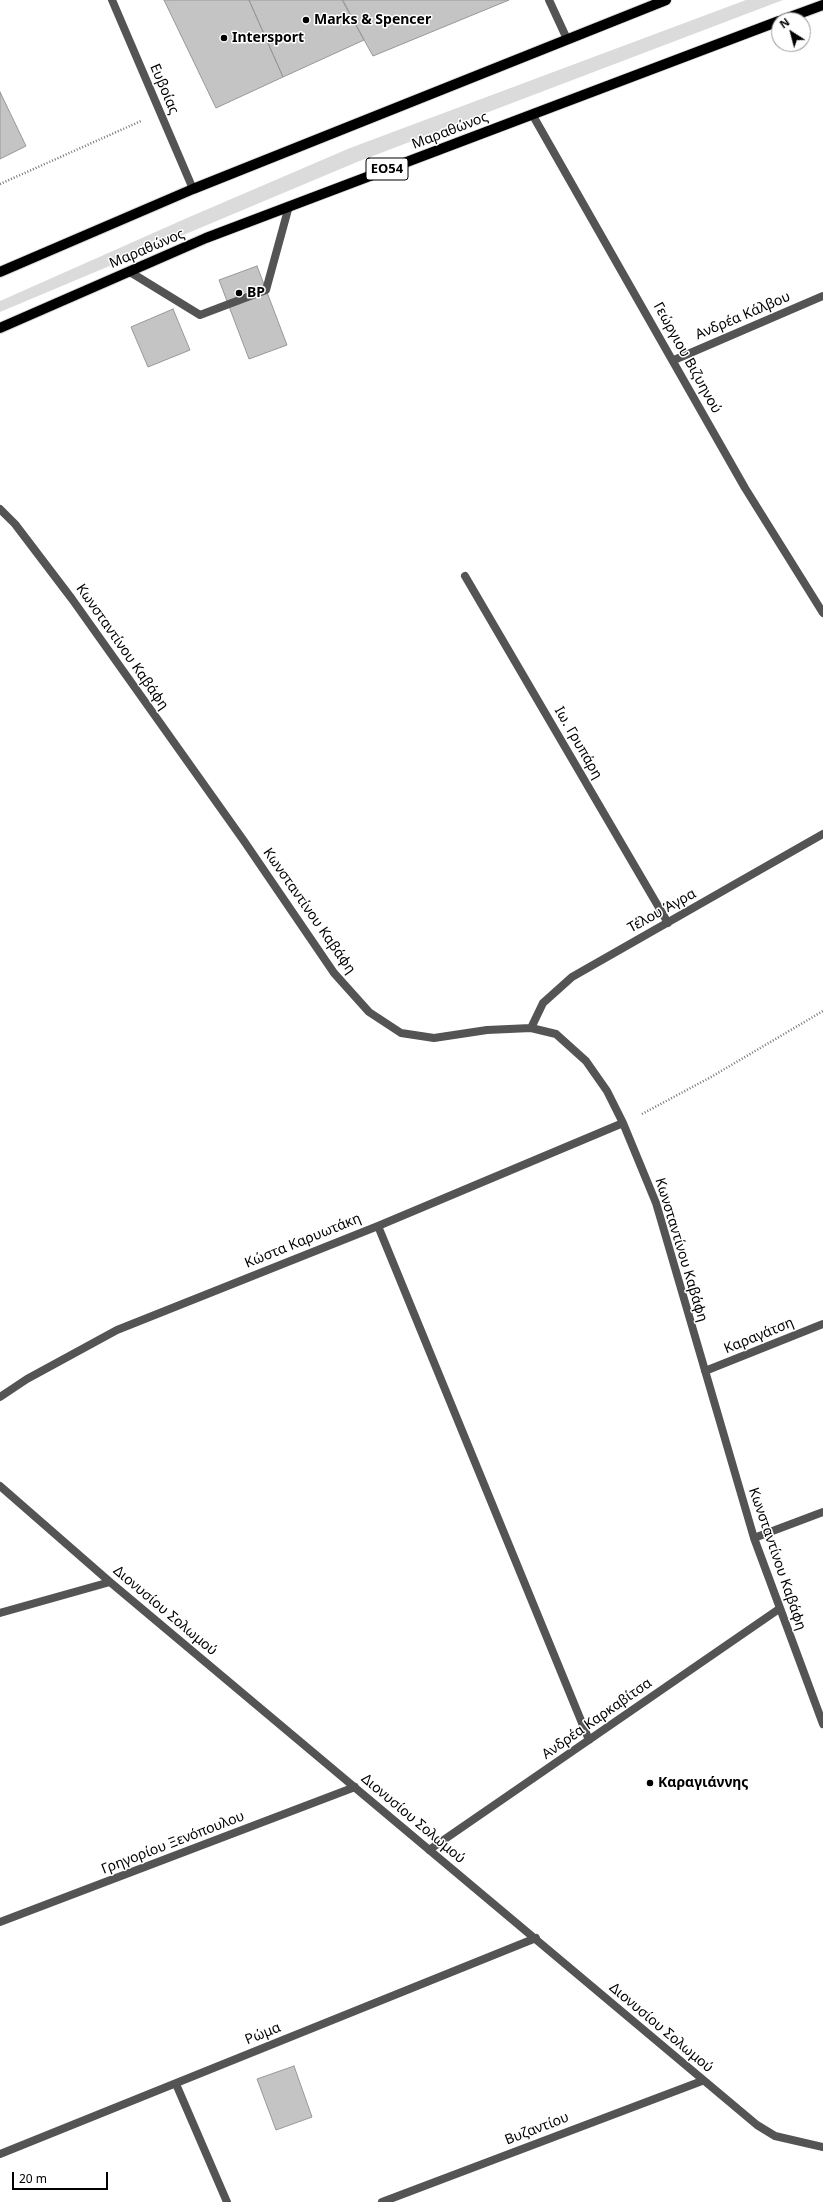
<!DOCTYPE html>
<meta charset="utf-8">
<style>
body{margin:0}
#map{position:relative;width:823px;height:2202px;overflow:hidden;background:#fff;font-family:"Noto Sans",sans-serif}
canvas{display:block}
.north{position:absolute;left:771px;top:12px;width:40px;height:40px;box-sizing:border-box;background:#fff;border:1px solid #999;border-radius:50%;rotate:324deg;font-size:11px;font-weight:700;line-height:16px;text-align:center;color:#000}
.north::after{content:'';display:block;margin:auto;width:14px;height:18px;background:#000;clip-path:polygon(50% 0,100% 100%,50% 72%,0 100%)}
.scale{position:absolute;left:12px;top:2172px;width:96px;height:18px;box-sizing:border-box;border:2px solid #000;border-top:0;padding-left:5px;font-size:12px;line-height:14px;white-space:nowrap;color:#000;-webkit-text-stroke:3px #fff;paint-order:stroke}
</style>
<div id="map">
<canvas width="823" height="2202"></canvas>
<div class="north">N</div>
<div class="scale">20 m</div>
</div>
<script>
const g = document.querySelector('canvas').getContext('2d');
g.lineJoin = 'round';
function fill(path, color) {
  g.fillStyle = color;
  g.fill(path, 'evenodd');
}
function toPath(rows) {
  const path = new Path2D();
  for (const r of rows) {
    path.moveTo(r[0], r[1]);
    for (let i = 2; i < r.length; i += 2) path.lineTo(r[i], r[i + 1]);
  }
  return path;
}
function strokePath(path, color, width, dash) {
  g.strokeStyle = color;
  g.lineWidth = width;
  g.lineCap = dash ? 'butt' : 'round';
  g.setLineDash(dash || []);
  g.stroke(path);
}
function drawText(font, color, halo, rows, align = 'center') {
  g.font = font + ' "Noto Sans",sans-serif';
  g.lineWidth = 3;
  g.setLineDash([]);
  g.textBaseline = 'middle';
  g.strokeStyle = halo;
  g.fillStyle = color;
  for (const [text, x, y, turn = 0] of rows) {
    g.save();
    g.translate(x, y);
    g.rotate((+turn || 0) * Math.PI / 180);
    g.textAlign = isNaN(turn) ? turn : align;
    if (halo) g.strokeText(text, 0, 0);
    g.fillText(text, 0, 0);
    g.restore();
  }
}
fill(toPath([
 [746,0,783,0,357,162,0,312,0,301,187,218,350,148]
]), '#dbdbdb');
const building = toPath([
 [164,0,249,0,283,77,216,108,164,0],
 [249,0,343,0,364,40,283,77,249,0],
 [342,0,509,0,373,56,342,0],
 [0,92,26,146,0,159,0,92],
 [257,266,287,345,249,359,219,280,257,266],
 [173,309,190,350,148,367,131,327,173,309],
 [294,2066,312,2117,276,2130,257,2079,294,2066]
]);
fill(building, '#c4c4c4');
strokePath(building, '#989898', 1);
const primary = toPath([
 [782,20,823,5],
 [0,272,193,189,666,0],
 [0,328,206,238,779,21]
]);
strokePath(primary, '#dbdbdb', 12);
strokePath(toPath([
 [0,184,141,121],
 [642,1114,711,1077,823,1011]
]), '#767676', 2.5, [1, 2]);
strokePath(toPath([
 [130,272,200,315,266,290,289,206]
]), '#545454', 8);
strokePath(toPath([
 [112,0,193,189],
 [549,0,567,39],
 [532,114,745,488,823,613],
 [674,360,823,296],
 [0,509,15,524,72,599,244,841,334,973,369,1012,401,1033,434,1038,487,1030,531,1028,556,1034,586,1061,607,1091,623,1123,656,1203,754,1538,823,1724],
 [465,576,668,923],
 [531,1028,543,1003,572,977,823,834],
 [378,1226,589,1740],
 [705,1371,823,1324],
 [0,1397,27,1379,117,1330,378,1226,623,1123],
 [0,1486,110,1582,757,2125,775,2136,823,2147],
 [754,1538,823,1512],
 [0,1613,110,1582],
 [429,1850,779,1609],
 [0,1922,355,1787],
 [176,2084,227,2202],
 [0,2154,536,1938],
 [382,2202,702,2081]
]), '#545454', 8);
strokePath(primary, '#000', 10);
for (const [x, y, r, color] of [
 [306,20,4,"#000"],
 [224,38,4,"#000"],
 [239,293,4,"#000"],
 [650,1783,4,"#000"]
]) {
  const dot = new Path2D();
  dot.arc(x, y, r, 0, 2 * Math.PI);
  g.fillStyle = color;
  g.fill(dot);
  strokePath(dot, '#fff', 1.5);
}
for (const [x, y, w] of [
 [387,169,42]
]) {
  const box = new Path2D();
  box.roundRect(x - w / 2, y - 11, w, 22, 3);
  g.fillStyle = '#fff';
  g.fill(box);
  strokePath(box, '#000', 1);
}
drawText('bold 13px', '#000', null, [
 ["ΕΟ54",387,169]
]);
drawText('bold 14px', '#000', '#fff', [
 ["Marks & Spencer",314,20],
 ["Intersport",232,38],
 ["BP",247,293],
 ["Καραγιάννης",658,1783]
], 'left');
drawText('14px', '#000', '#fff', [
 ["Ευβοίας",164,89,67],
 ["Μαραθώνος",450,131,-21],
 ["Μαραθώνος",147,249,-23],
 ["Ανδρέα Κάλβου",743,316,-23],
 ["Γεώργιου Βιζυηνού",687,358,61],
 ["Κωνσταντίνου Καβάφη",122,647,55],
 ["Ιω. Γρυπάρη",578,743,60],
 ["Κωνσταντίνου Καβάφη",309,911,55],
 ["Τέλου Άγρα",662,911,-29],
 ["Κώστα Καρυωτάκη",303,1241,-22],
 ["Κωνσταντίνου Καβάφη",681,1250,73],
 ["Καραγάτση",759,1336,-22],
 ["Κωνσταντίνου Καβάφη",777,1559,71],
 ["Διονυσίου Σολωμού",165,1611,40],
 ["Ανδρέα Καρκαβίτσα",597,1719,-35],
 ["Διονυσίου Σολωμού",413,1819,40],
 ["Γρηγορίου Ξενόπουλου",173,1843,-21],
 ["Διονυσίου Σολωμού",661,2028,40],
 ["Ρώμα",263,2034,-22],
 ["Βυζαντίου",537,2129,-21]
]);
</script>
